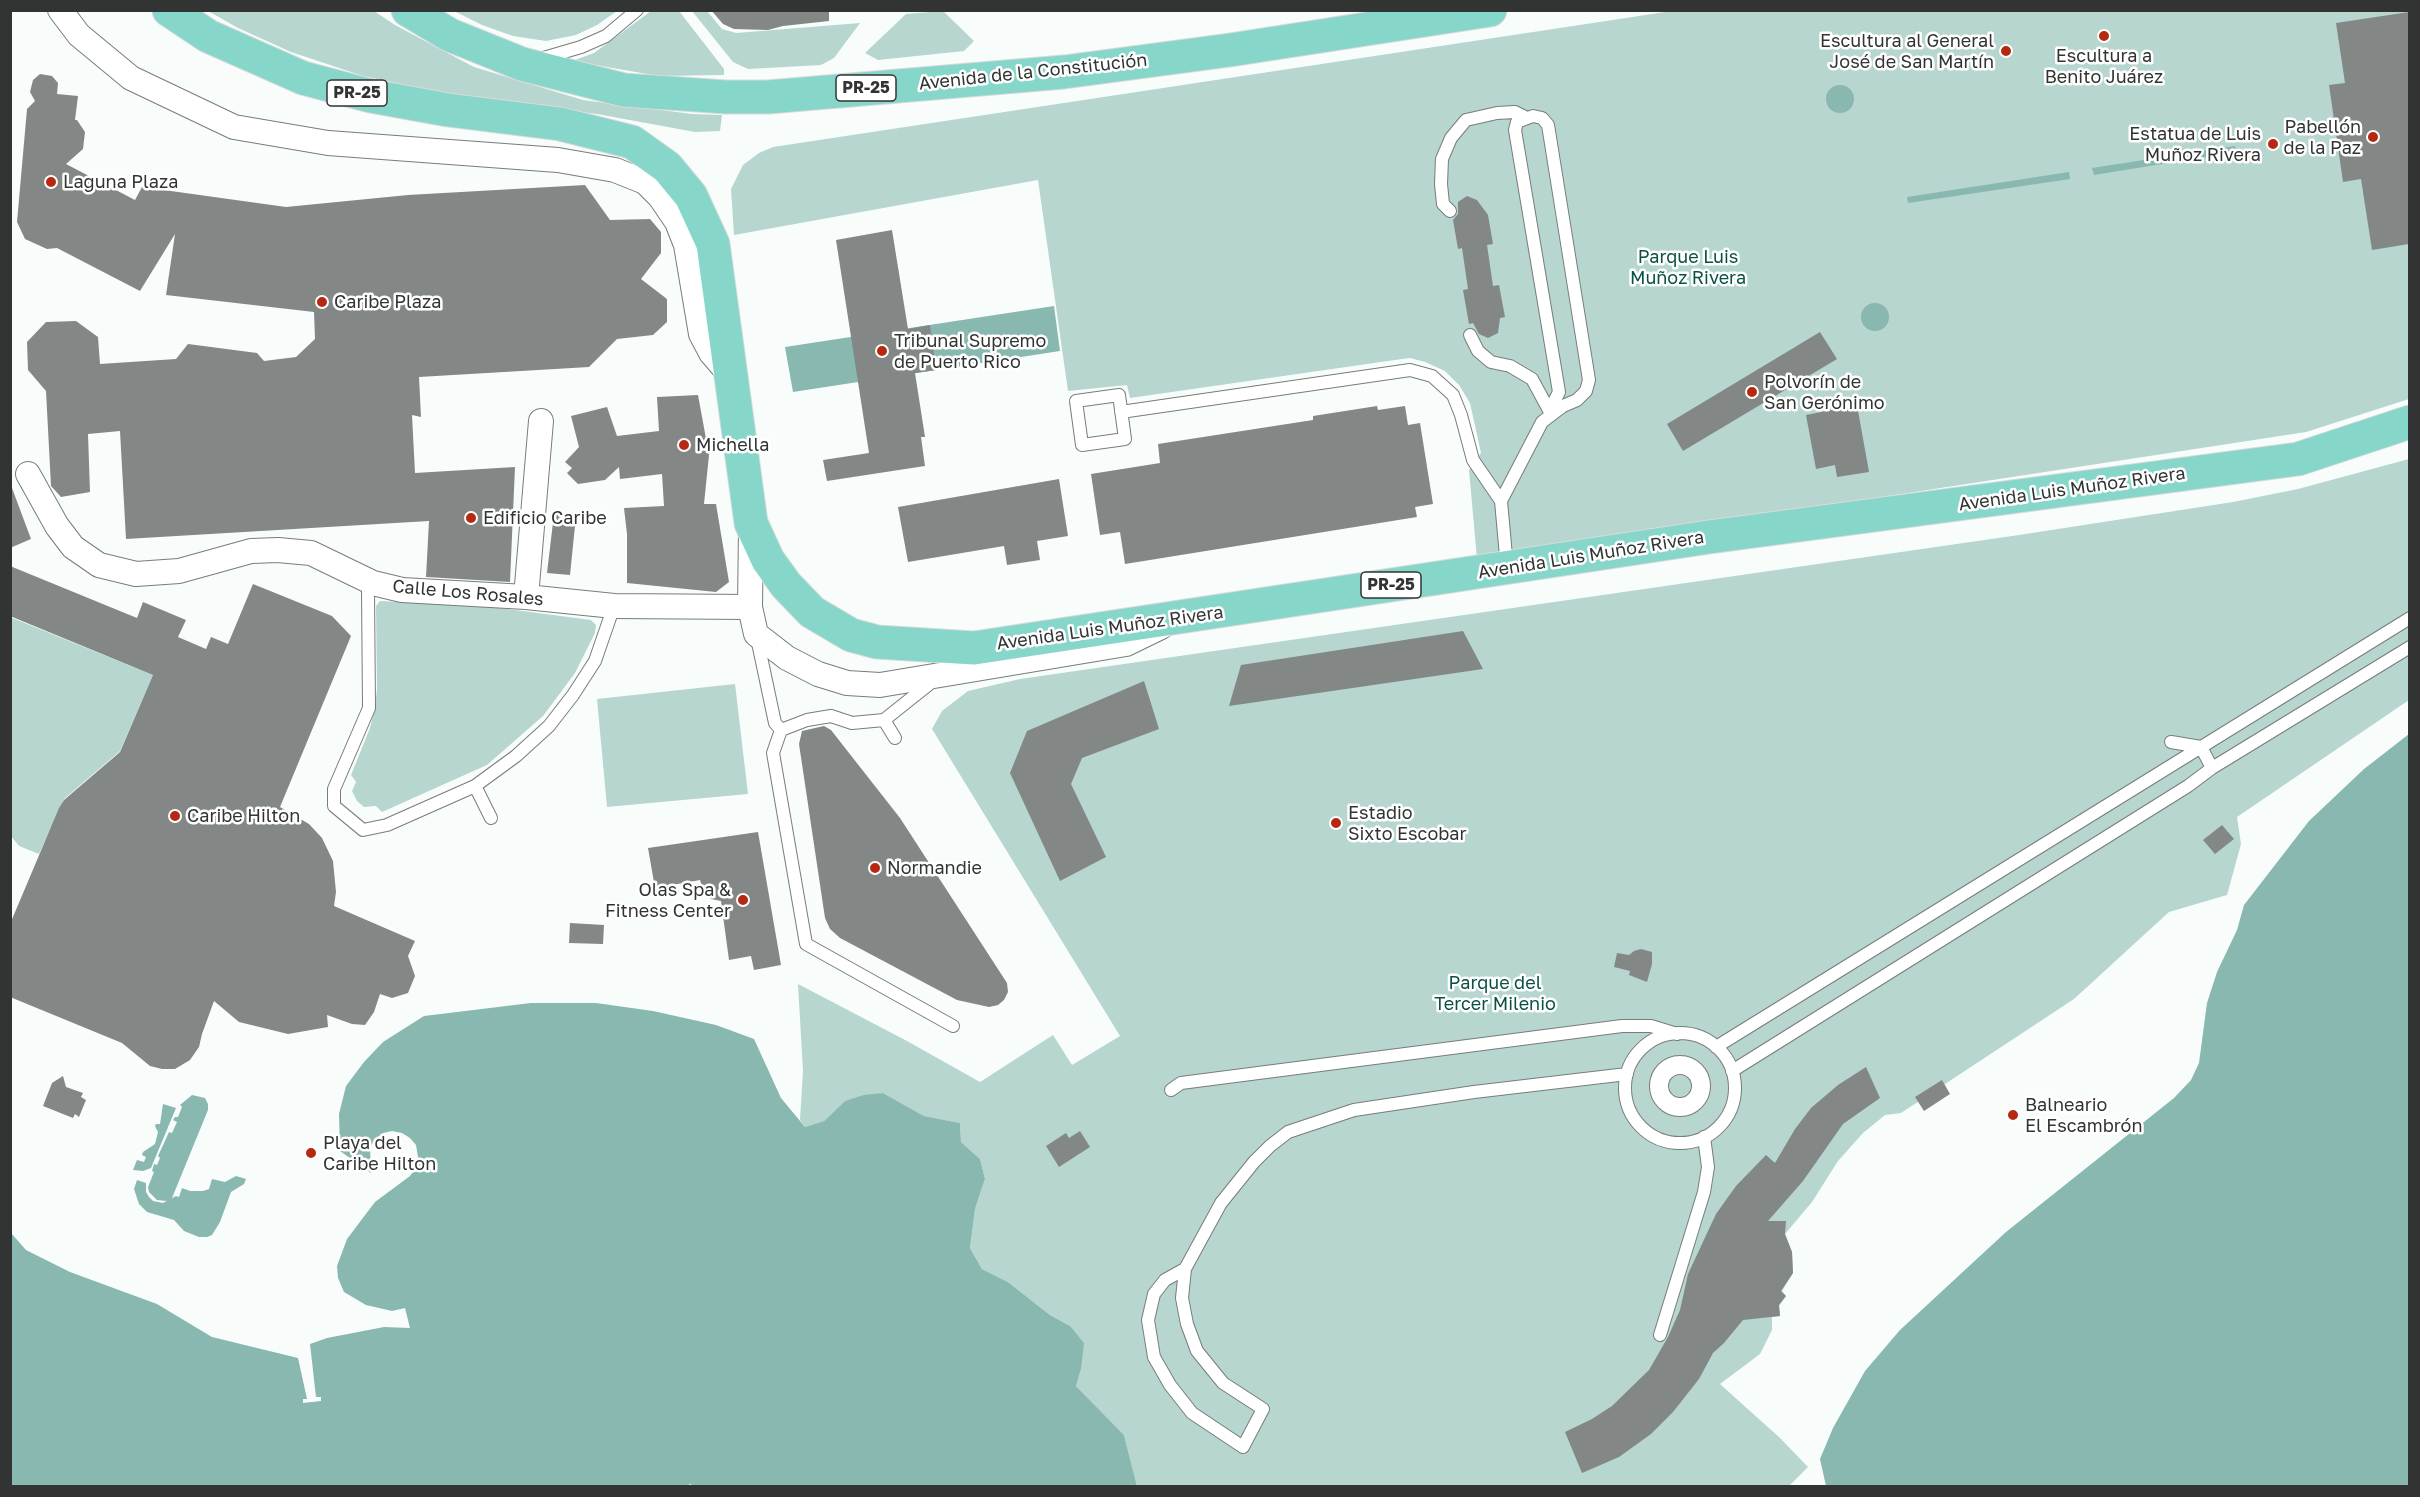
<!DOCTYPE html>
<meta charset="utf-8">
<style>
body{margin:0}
#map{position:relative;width:2420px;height:1497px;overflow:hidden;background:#f8fdfc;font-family:"Golos Text",sans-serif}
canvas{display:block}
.frame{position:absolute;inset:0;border:12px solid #323434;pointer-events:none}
</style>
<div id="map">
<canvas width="2420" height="1497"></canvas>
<div class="frame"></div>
</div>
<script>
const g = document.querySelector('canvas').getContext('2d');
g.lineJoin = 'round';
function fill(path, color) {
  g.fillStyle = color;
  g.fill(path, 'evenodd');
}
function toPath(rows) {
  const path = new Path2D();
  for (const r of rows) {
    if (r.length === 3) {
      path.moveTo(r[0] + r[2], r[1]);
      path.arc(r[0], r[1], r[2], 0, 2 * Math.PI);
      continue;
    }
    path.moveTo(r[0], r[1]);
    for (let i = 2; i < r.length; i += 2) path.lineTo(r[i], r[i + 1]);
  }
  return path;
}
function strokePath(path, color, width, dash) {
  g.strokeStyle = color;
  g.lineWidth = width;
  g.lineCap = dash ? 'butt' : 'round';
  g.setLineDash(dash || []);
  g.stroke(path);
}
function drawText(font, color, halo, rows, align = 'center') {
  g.font = font + ' "Golos Text",sans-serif';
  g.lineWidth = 5;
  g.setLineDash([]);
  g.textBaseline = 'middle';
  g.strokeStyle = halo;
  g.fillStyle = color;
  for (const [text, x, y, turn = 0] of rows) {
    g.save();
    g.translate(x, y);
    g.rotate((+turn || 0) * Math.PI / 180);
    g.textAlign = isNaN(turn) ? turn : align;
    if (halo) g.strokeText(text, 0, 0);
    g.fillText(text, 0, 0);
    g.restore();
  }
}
fill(toPath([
 [208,11,374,11,395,25,474,67,583,100,692,114,722,115,720,131,695,132,597,114,463,97,363,76,291,52,238,28],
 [454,11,617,11,597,25,576,35,546,41,513,36,482,25],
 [651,11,679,11,724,69,724,75,659,76,572,61,594,53],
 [692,11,707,11,722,29,736,33,860,23,834,58,821,65,748,69,733,62],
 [943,11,974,41,964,51,878,60,865,53,906,14],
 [1672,11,2409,11,2409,399,2306,432,1477,559,1469,470,1481,453,1470,403,1459,385,1445,371,1425,362,1410,358,1395,360,1130,398,1127,385,1068,391,1038,180,734,235,731,189,743,165,759,153,773,147],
 [2409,459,2409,700,2237,817,2241,844,2227,895,2169,912,2074,999,1901,1113,1885,1115,1863,1133,1838,1161,1812,1202,1785,1234,1792,1252,1793,1273,1782,1291,1786,1296,1779,1306,1780,1316,1772,1317,1772,1330,1760,1354,1720,1384,1780,1438,1808,1467,1789,1486,1137,1486,1124,1435,1076,1386,1081,1369,1070,1326,1050,1315,1008,1282,982,1269,970,1248,975,1209,985,1179,980,1159,961,1142,960,1123,924,1116,883,1093,845,1101,824,1121,805,1127,800,1120,803,1071,798,984,907,1041,980,1082,1053,1035,1072,1065,1120,1036,932,729,942,711,968,691,1020,679,2019,535,2233,502,2298,489],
 [380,601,485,606,591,620,596,625,595,633,575,673,543,716,487,765,382,812,376,806,364,807,357,801,352,791,356,782,351,775,370,728,375,708,377,689,376,606],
 [10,617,153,675,120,751,64,799,39,854,19,846,11,836],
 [735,684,748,794,607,807,597,699]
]), '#b6d6cf');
fill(toPath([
 [1840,99,14],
 [2235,146,2236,152,2094,175,2092,168],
 [2069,172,2070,179,1908,203,1907,197],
 [1875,317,14],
 [1054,306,1060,351,793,392,785,347],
 [2409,734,2409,1486,1826,1486,1820,1459,1833,1428,1865,1371,1900,1330,2006,1232,2174,1098,2191,1080,2199,1063,2207,1003,2217,972,2237,930,2244,905,2309,821,2364,769],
 [531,1003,596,1003,653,1011,716,1025,754,1039,781,1098,805,1127,824,1121,845,1101,864,1095,883,1093,924,1116,960,1123,961,1142,980,1159,985,1179,975,1209,970,1248,982,1269,1008,1282,1050,1315,1070,1326,1084,1343,1081,1369,1076,1386,1124,1435,1137,1486,692,1486,691,1484,685,1486,11,1486,11,1233,26,1250,70,1272,157,1304,212,1337,298,1358,307,1399,303,1399,303,1403,321,1401,321,1397,316,1397,310,1344,327,1338,384,1327,410,1328,405,1308,392,1311,366,1305,344,1292,338,1278,337,1266,347,1239,375,1202,410,1176,419,1163,416,1145,410,1138,402,1133,392,1131,383,1133,375,1139,370,1147,371,1173,340,1151,339,1114,346,1086,364,1062,383,1042,424,1016],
 [192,1095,205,1098,208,1104,208,1110,172,1198,167,1201,157,1200,149,1192,148,1187,154,1172,152,1171,154,1164,157,1165,160,1158,158,1156,169,1132,172,1133,177,1122,173,1120,175,1117,178,1117,182,1107,180,1105],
 [163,1104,176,1108,151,1168,143,1171,133,1170,137,1160,144,1162,146,1157,142,1155,143,1152,155,1144,158,1132,155,1126,156,1124,160,1124],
 [236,1176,246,1179,244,1184,231,1192,220,1222,212,1235,207,1237,199,1237,184,1231,174,1220,147,1212,139,1204,134,1189,137,1180,146,1183,146,1192,149,1197,153,1201,163,1203,176,1196,179,1197,182,1188,190,1191,203,1191,209,1189,212,1179,225,1182]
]), '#88b8af');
fill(toPath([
 [711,10,829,10,829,21,783,26,768,30,734,29,723,24],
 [2409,12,2409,244,2372,250,2361,179,2343,182,2329,85,2345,83,2336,23],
 [40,74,52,76,58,83,57,94,78,96,75,120,77,120,85,132,83,149,66,164,135,200,142,187,286,207,408,195,585,185,610,220,650,219,661,232,661,253,641,279,667,299,667,322,653,335,617,339,589,367,419,377,421,417,412,415,415,473,515,467,510,582,426,577,429,521,126,539,120,431,88,434,90,492,61,497,51,486,46,391,28,370,27,342,46,322,76,321,98,337,100,364,176,359,188,344,257,353,264,361,296,357,315,339,314,312,166,295,175,234,140,291,57,248,47,249,25,239,17,222,27,109,35,101,30,92,33,80],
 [1467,196,1477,200,1488,215,1493,244,1487,245,1493,286,1499,285,1505,317,1500,318,1498,333,1488,338,1479,334,1473,323,1469,324,1463,290,1468,289,1462,248,1458,249,1453,220,1458,214,1458,202],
 [892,230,908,329,930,325,936,370,915,373,925,437,921,437,925,466,827,481,823,460,869,453,836,240],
 [1820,332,1837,359,1683,451,1667,424],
 [698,395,709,455,704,504,716,504,729,582,716,592,627,583,627,534,624,508,664,506,662,474,620,479,619,467,605,480,578,484,567,473,572,468,565,462,579,447,571,416,607,407,617,436,659,431,657,397],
 [1857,405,1869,472,1837,477,1835,465,1816,469,1806,415],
 [1377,406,1378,410,1405,406,1408,425,1420,423,1433,504,1415,507,1417,517,1125,564,1120,532,1100,535,1091,474,1160,463,1158,444,1313,420,1313,416],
 [1059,479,1068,536,1037,541,1040,560,1007,565,1004,546,908,562,898,507],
 [12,488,31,539,10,548,10,489],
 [554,514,576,516,570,575,547,573],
 [10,566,137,618,143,602,186,620,178,637,206,649,211,637,228,644,253,584,332,616,351,636,280,807,309,824,322,838,333,861,336,892,334,906,415,941,408,956,415,976,408,993,392,998,380,994,374,1012,365,1025,352,1024,327,1015,328,1027,288,1034,239,1022,214,1001,202,1034,199,1047,190,1060,175,1069,162,1069,150,1066,122,1043,10,997,10,924,59,808,64,800,120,752,153,675,10,616],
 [1463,631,1483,669,1229,706,1241,665],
 [1144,681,1159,729,1082,758,1071,784,1106,857,1060,881,1010,773,1027,731],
 [824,726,831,730,900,818,1007,983,1008,992,1004,1000,998,1005,989,1007,957,1000,840,938,830,929,825,918,799,744,802,731],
 [2222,825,2234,839,2215,854,2203,840],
 [758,832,781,965,754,970,751,956,729,960,721,901,711,899,703,890,700,880,655,888,648,848],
 [570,923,604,925,603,944,569,943],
 [1641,949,1652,952,1652,964,1647,982,1629,975,1630,971,1614,967,1617,953,1629,955,1634,951],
 [1866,1067,1880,1098,1843,1124,1803,1181,1768,1221,1786,1221,1785,1234,1792,1252,1793,1273,1781,1291,1786,1296,1779,1305,1780,1316,1743,1320,1724,1343,1713,1353,1699,1379,1673,1412,1651,1434,1619,1457,1582,1473,1565,1432,1592,1419,1612,1406,1649,1370,1668,1337,1680,1310,1688,1274,1716,1214,1736,1186,1766,1155,1775,1163,1795,1129,1811,1108,1838,1085],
 [63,1076,66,1087,83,1093,81,1097,86,1100,79,1117,75,1114,73,1118,43,1106,52,1083],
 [1942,1080,1950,1094,1924,1111,1915,1097],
 [1080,1131,1090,1147,1059,1167,1046,1146,1066,1133,1069,1138]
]), '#838786');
const service = toPath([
 [540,59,581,47,606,36,637,10],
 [1450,211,1443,204,1441,184,1442,159,1451,138,1466,120,1497,113,1515,112,1525,117],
 [1470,335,1478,351,1491,362,1510,366,1532,379,1551,414],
 [1119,395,1125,439,1082,445,1076,401,1119,395],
 [1121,412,1410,370,1432,376,1453,395,1461,415,1473,460,1501,501],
 [1507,567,1501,501,1542,422,1563,406,1577,400,1586,391,1589,380,1548,125,1542,118,1533,116,1517,122,1515,130,1559,392,1553,404,1551,414],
 [373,583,368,591,369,708,334,789,334,806,363,830,387,825,475,786,516,756,549,726,573,695,595,661,614,606],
 [757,638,775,723,781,730],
 [884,720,895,738],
 [781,730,773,753,806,944,953,1026],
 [781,730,807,720,831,716,852,723,884,720,933,681],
 [2171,742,2201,747,2212,768],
 [475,786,491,818],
 [1680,1088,55],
 [1716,1047,2410,618],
 [1732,1071,2188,786,2212,768,2410,647],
 [1171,1090,1181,1083,1622,1026,1651,1026,1677,1034],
 [1185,1269,1165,1280,1154,1294,1148,1320,1154,1357,1170,1385,1192,1413,1243,1447,1263,1409,1223,1383,1197,1351,1187,1324,1182,1298,1185,1269,1221,1203,1254,1162,1270,1146,1288,1132,1354,1110,1474,1092,1627,1074],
 [1660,1335,1704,1192,1708,1167,1704,1137]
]);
const pedestrian = toPath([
 [1680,1086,21]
]);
const minor = toPath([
 [60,10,79,35,131,78,234,127,328,143,558,160,615,170,645,182,660,197,677,222,686,245,701,334,711,353,730,375],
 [28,474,57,526,73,547,99,565,136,574,179,571,251,551,278,550,311,553,373,583,402,590,526,597,614,606,750,607],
 [751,528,750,607,756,634,787,658,818,674,847,683,880,685,1126,644,1161,627],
 [526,597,541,421]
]);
const primary = toPath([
 [169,10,208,36,303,78,371,96,448,110,560,124,632,142,667,167,691,196,713,244,751,523,768,560,786,585,812,612,851,635,877,642,974,648,1709,537,2298,459,2410,422],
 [408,10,450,35,522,64,624,90,726,97,768,97,1064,72,1230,50,1490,10]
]);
strokePath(service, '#787c7b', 14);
strokePath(pedestrian, '#787c7b', 20);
strokePath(minor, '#787c7b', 26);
strokePath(primary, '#dadada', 35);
strokePath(service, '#fff', 12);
strokePath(pedestrian, '#fff', 18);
strokePath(minor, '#fff', 24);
strokePath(primary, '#86d6ca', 33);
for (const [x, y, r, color] of [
 [2104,36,6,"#b52913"],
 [2006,51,6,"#b52913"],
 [2373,137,6,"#b52913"],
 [2273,144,6,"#b52913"],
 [51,182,6,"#b52913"],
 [322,302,6,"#b52913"],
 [882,351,6,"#b52913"],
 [1752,392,6,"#b52913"],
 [684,445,6,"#b52913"],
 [471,518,6,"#b52913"],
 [175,816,6,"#b52913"],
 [1336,823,6,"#b52913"],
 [875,868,6,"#b52913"],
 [743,900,6,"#b52913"],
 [2013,1115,6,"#b52913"],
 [311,1153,6,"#b52913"]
]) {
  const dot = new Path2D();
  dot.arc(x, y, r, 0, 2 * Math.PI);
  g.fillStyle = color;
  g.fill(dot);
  strokePath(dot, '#fff', 2);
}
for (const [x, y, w] of [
 [866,88,60],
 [357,93,60],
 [1391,585,60]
]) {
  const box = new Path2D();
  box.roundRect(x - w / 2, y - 13, w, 26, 4.5);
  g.fillStyle = '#fff';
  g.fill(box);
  strokePath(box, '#323434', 1.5);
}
drawText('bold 16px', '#323434', null, [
 ["PR-25",866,88],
 ["PR-25",357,93],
 ["PR-25",1391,585]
]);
drawText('18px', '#323434', '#fff', [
 ["Escultura al General",1994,41,"right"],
 ["José de San Martín",1994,62,"right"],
 ["Escultura a",2104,56,"center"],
 ["Benito Juárez",2104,77,"center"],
 ["Pabellón",2361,127,"right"],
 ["de la Paz",2361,148,"right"],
 ["Estatua de Luis",2261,134,"right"],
 ["Muñoz Rivera",2261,155,"right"],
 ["Laguna Plaza",63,182],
 ["Caribe Plaza",334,302],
 ["Tribunal Supremo",894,341],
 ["de Puerto Rico",894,362],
 ["Polvorín de",1764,382],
 ["San Gerónimo",1764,403],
 ["Michella",696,445],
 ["Edificio Caribe",483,518],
 ["Estadio",1348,813],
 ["Sixto Escobar",1348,834],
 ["Caribe Hilton",187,816],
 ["Normandie",887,868],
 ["Olas Spa &",731,890,"right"],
 ["Fitness Center",731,911,"right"],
 ["Balneario",2025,1105],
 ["El Escambrón",2025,1126],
 ["Playa del",323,1143],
 ["Caribe Hilton",323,1164]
], 'left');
drawText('18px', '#323434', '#fff', [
 ["Avenida de la Constitución",1033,72,-6],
 ["Avenida Luis Muñoz Rivera",2072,489,-8],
 ["Avenida Luis Muñoz Rivera",1591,555,-9],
 ["Calle Los Rosales",468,593,5],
 ["Avenida Luis Muñoz Rivera",1110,628,-8]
]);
drawText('18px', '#0a5047', '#fff', [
 ["Parque Luis",1688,257],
 ["Muñoz Rivera",1688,278],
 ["Parque del",1495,983],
 ["Tercer Milenio",1495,1004]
]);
</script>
